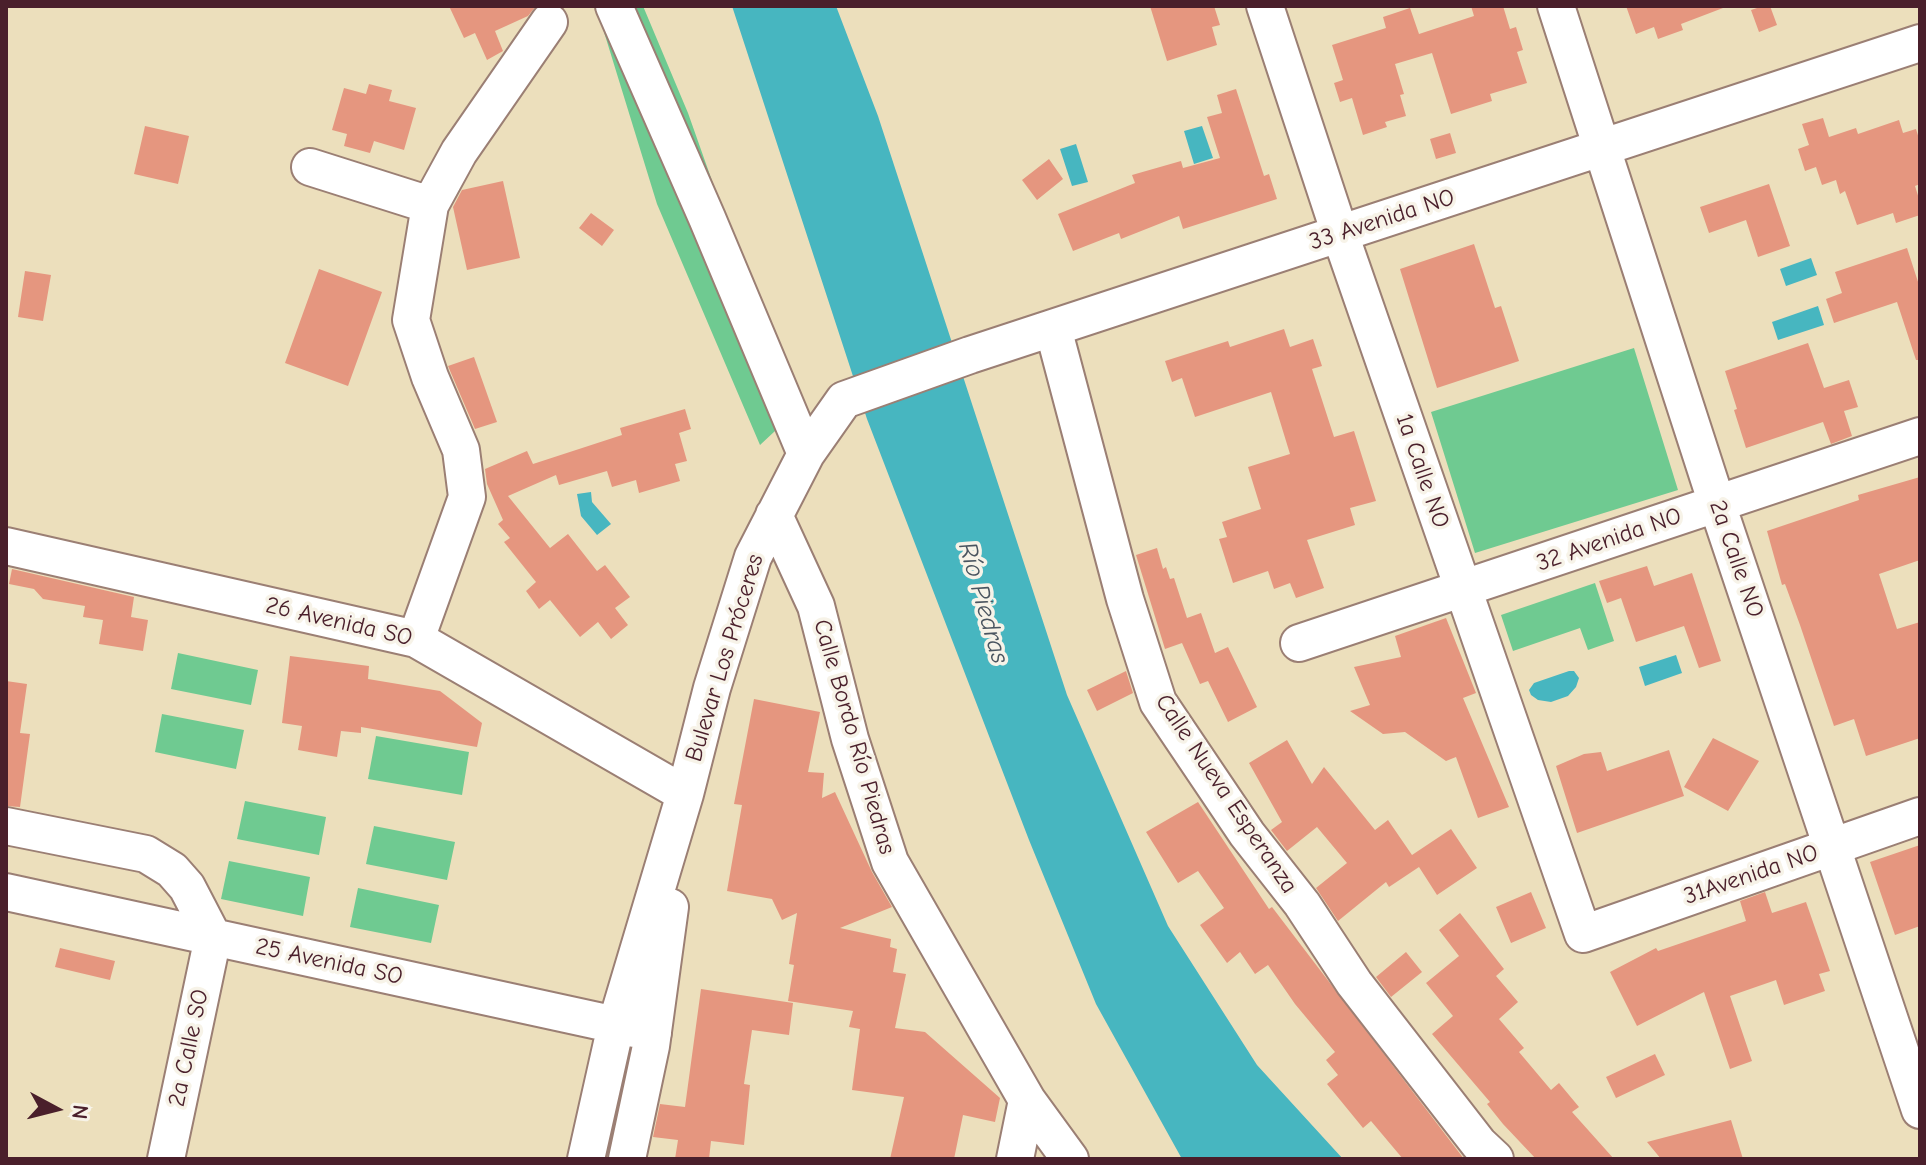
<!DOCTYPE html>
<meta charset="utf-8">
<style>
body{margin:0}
#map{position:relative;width:1926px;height:1165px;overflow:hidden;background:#ecdfbc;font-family:"Comic Neue",sans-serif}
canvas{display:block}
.frame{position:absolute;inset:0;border:8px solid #4a1f2b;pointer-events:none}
.north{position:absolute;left:16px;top:1069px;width:80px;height:80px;-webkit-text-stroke:6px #f7f3e8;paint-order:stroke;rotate:97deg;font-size:22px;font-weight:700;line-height:32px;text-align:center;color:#4a1f2b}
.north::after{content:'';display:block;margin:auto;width:28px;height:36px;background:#4a1f2b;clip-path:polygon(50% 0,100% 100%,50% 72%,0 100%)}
</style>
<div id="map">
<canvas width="1926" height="1165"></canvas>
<div class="frame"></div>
<div class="north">N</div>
</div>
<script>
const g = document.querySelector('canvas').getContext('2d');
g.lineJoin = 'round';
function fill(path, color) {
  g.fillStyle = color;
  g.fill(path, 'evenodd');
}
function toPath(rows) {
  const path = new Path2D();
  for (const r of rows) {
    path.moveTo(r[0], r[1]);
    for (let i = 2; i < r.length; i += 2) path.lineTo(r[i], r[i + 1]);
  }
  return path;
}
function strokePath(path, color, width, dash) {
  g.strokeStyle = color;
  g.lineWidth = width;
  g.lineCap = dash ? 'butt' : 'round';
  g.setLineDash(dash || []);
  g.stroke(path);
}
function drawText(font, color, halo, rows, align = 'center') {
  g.font = font + ' "Comic Neue",sans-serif';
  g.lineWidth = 7;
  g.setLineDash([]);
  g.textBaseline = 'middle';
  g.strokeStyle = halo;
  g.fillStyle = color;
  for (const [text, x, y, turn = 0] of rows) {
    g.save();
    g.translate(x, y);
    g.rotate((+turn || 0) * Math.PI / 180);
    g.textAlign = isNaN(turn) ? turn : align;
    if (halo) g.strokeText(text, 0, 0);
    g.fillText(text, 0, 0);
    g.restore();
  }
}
fill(toPath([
 [596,6,643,6,688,113,728,226,804,404,760,445,657,204],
 [1634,348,1678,490,1475,553,1431,412],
 [1595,583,1614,641,1588,650,1580,628,1513,651,1501,615],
 [178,653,258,670,251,705,171,689],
 [162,714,244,730,236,769,155,752],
 [376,736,469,752,462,795,368,779],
 [245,801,326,817,319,855,237,839],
 [374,826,455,842,447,880,366,864],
 [229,861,310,877,303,916,221,899],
 [358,888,439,905,431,943,350,927]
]), '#6fca91');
fill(toPath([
 [732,6,836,6,878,116,1067,695,1168,926,1257,1065,1343,1159,1182,1159,1096,1004,1029,840,867,419],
 [1202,126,1213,158,1194,164,1184,131],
 [1076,144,1088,182,1072,186,1060,149],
 [1811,258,1817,275,1786,286,1780,269],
 [1818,306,1824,325,1778,340,1772,322],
 [591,492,592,502,611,524,597,535,581,516,577,494],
 [1676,655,1682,673,1645,686,1639,667],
 [1569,671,1574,671,1579,678,1576,687,1568,696,1551,702,1538,700,1531,695,1529,690,1534,683]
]), '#47b6c0');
fill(toPath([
 [449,6,536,6,528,16,495,31,503,51,487,60,475,33,464,38],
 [1150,6,1214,6,1220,25,1212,27,1217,45,1167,61],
 [1471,6,1503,6,1510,29,1516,27,1523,50,1517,52,1527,83,1490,94,1492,101,1451,114,1432,53,1395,64,1404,94,1400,95,1406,116,1385,122,1387,127,1363,135,1352,98,1340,102,1334,83,1343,80,1332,45,1386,28,1383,17,1410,8,1419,34,1474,16],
 [1626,6,1723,6,1723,8,1681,24,1683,30,1658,39,1654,27,1636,34],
 [1763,6,1770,6,1777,25,1759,32,1751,10],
 [369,84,392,90,389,101,416,108,404,150,374,141,370,153,344,146,347,134,332,130,344,88,366,94],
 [1236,89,1264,176,1269,174,1277,199,1183,229,1179,216,1121,239,1119,233,1073,251,1058,214,1135,183,1132,175,1181,161,1183,168,1220,158,1207,117,1222,113,1217,95],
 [1823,118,1829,137,1856,128,1858,134,1899,120,1903,133,1916,129,1920,142,1920,184,1915,186,1920,202,1920,215,1896,223,1893,213,1857,225,1845,191,1840,194,1836,180,1822,185,1816,167,1805,171,1798,149,1809,145,1802,124],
 [145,126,189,136,178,184,134,174],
 [1450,133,1456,153,1436,159,1430,139],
 [1049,159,1063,179,1037,200,1022,180],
 [503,181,520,258,467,270,453,207,462,190],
 [1769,184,1790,246,1758,257,1746,220,1709,233,1700,207],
 [591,213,614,230,602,246,579,228],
 [1474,244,1495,308,1501,306,1519,361,1437,388,1400,269],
 [1907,248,1920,288,1920,360,1916,360,1897,302,1834,323,1826,299,1842,293,1835,272],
 [319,269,382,292,348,386,285,363],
 [25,271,51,275,43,321,18,317],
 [1284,329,1290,347,1313,339,1322,366,1312,369,1334,437,1354,431,1376,501,1350,508,1355,525,1307,540,1324,588,1296,598,1290,583,1274,589,1268,571,1233,583,1219,539,1227,537,1222,522,1261,509,1248,467,1290,454,1271,392,1195,417,1182,378,1172,382,1165,361,1228,341,1230,347],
 [1808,343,1824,388,1849,380,1858,407,1844,411,1852,436,1831,444,1823,422,1746,448,1734,410,1737,409,1725,371],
 [474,357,497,422,475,429,448,366],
 [685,409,691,429,679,433,687,461,675,464,680,481,639,493,636,480,612,487,607,471,559,485,556,475,508,496,550,548,568,534,597,571,605,565,630,597,615,608,628,625,611,639,598,622,580,637,550,600,539,609,526,591,536,582,504,542,510,538,498,524,503,520,487,484,485,469,527,451,533,464,622,435,620,428],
 [1920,477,1920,560,1879,574,1897,629,1920,622,1920,738,1866,756,1854,719,1834,726,1800,625,1785,584,1782,585,1767,531,1859,500,1858,495],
 [1157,548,1163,569,1166,567,1170,579,1174,578,1187,618,1201,613,1215,653,1228,647,1257,707,1228,722,1208,681,1200,684,1182,643,1165,649,1136,555],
 [1647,566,1654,586,1692,573,1721,661,1699,668,1684,626,1636,642,1621,598,1607,603,1599,581],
 [12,569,134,597,131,617,148,620,143,651,99,644,103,620,83,617,85,606,43,599,34,589,9,584],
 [1446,618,1476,693,1463,698,1509,807,1478,818,1456,757,1446,761,1405,732,1383,734,1350,711,1370,705,1354,667,1401,657,1395,636],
 [290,656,369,666,368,679,440,691,482,723,477,747,361,727,361,733,341,731,337,757,298,750,302,726,282,723],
 [1126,671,1133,693,1097,711,1087,690],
 [6,681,27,684,20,733,30,734,20,807,6,806],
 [754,699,820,712,808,772,824,773,822,798,835,792,872,872,892,907,840,928,891,939,890,947,897,949,893,972,906,974,895,1028,925,1032,1000,1098,995,1122,963,1115,954,1159,890,1159,904,1097,852,1090,860,1029,849,1027,853,1011,788,1001,794,965,789,964,797,913,782,920,772,899,727,891,742,805,734,804],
 [1713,738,1759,761,1728,811,1684,787],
 [1287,740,1312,784,1324,767,1375,830,1388,820,1412,855,1451,829,1477,868,1437,895,1419,867,1389,887,1386,882,1338,921,1316,888,1347,863,1317,827,1287,851,1271,830,1282,822,1249,763],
 [1669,750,1684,796,1577,833,1556,766,1584,754,1601,752,1607,771],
 [1198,802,1269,909,1272,907,1464,1159,1403,1159,1371,1121,1363,1128,1327,1084,1338,1075,1326,1060,1335,1052,1295,1004,1268,965,1255,974,1240,952,1227,963,1200,925,1224,908,1198,871,1178,883,1146,832],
 [1920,845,1920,926,1895,935,1870,862],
 [1531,892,1546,928,1511,943,1496,907],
 [1765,892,1772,913,1806,902,1830,971,1819,974,1825,991,1784,1005,1776,980,1730,996,1752,1061,1730,1069,1704,992,1637,1026,1610,972,1656,948,1658,951,1746,921,1740,901],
 [1460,913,1504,969,1496,976,1518,1002,1499,1019,1524,1048,1519,1052,1551,1090,1559,1083,1579,1107,1572,1112,1614,1159,1536,1159,1503,1124,1487,1104,1490,1102,1432,1034,1453,1016,1426,983,1459,956,1439,930],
 [60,948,115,961,110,980,55,967],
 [1406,952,1422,972,1391,997,1376,977],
 [701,989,793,1003,789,1035,752,1030,744,1084,750,1085,744,1145,711,1141,709,1159,675,1159,678,1140,653,1137,660,1104,685,1107],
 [1655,1054,1665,1075,1616,1098,1606,1077],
 [1731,1120,1743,1159,1661,1159,1647,1142]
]), '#e5967f');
const minor = toPath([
 [614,6,707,218,806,454],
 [1265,6,1340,234,1583,934,1920,816],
 [1556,6,1717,504,1920,1110],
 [310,167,430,205],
 [1053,328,1125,599,1158,702,1247,834,1302,904,1354,983,1479,1144,1495,1159],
 [774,515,816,606,850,739,890,862,1027,1100,1070,1159],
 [6,546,416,639,685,794],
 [416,639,467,497,461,450,430,377,411,320,430,205,459,152,549,22],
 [1299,643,1920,436],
 [6,826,146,854,172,870,187,887,213,937,166,1159],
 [6,892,653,1033],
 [586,1159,616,1025,685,794,712,688,753,557,806,454,844,400,970,355,1920,43],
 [627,1159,651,1046,670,907],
 [1015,1159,1027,1100]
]);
strokePath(minor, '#9b7f74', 40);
strokePath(minor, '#fff', 36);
drawText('24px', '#4a1f2b', '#f7f3e8', [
 ["33 Avenida NO",1382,220,-18],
 ["1a Calle NO",1422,471,71],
 ["32 Avenida NO",1609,540,-19],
 ["2a Calle NO",1736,559,71],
 ["26 Avenida SO",339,622,13],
 ["Bulevar Los Próceres",725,658,-73],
 ["Calle Bordo Río Piedras",854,737,74],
 ["Calle Nueva Esperanza",1226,794,56],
 ["31Avenida NO",1751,875,-19],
 ["25 Avenida SO",329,962,12],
 ["2a Calle SO",189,1048,-78]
]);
drawText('italic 26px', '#49545f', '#f7f3e8', [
 ["Río Piedras",983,603,74]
]);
</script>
